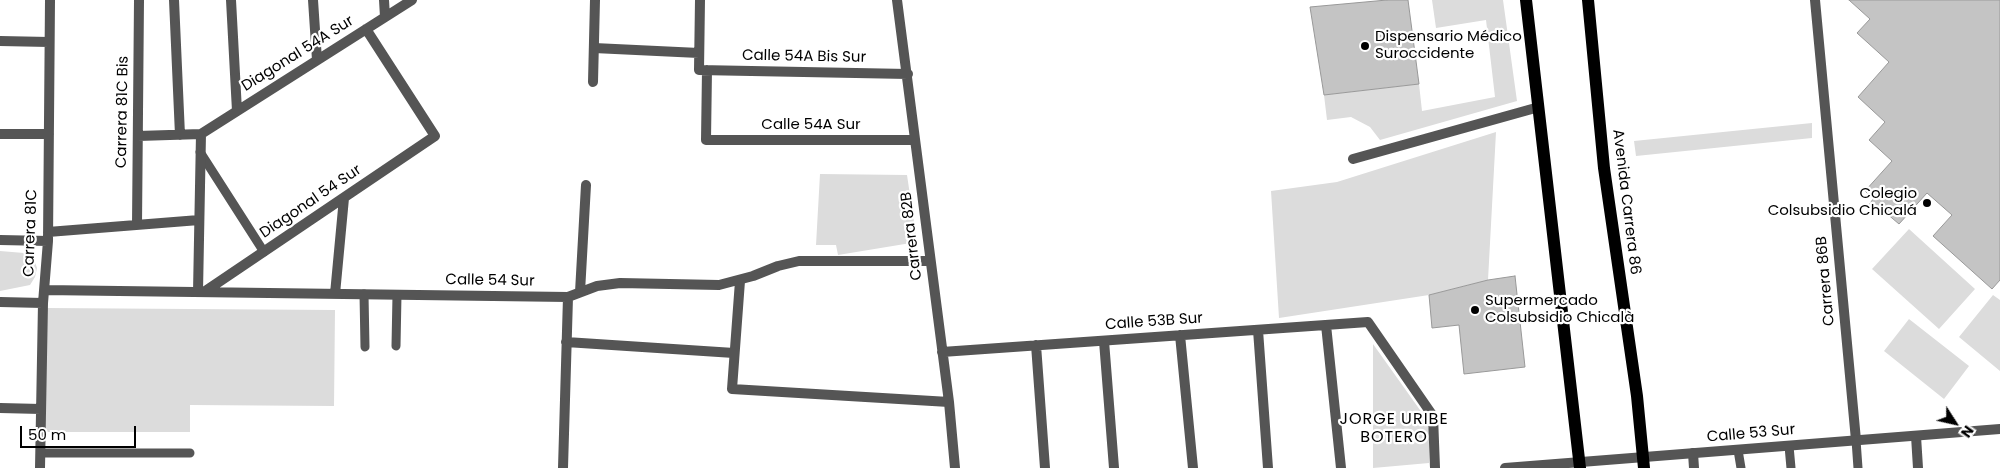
<!DOCTYPE html>
<meta charset="utf-8">
<style>
body{margin:0}
#map{position:relative;width:2000px;height:468px;overflow:hidden;background:#fff;font-family:Poppins,sans-serif}
canvas{display:block}
.north{position:absolute;left:1930px;top:398px;width:50px;height:50px;-webkit-text-stroke:4px #fff;paint-order:stroke;rotate:125deg;font-size:14px;font-weight:700;line-height:20px;text-align:center;color:#000}
.north::after{content:'';display:block;margin:auto;width:18px;height:22px;background:#000;clip-path:polygon(50% 0,100% 100%,50% 72%,0 100%)}
.scale{position:absolute;left:20px;top:426px;width:116px;height:22px;box-sizing:border-box;border:2px solid #000;border-top:0;padding-left:6px;font-size:15px;line-height:18px;white-space:nowrap;color:#000;-webkit-text-stroke:4px #fff;paint-order:stroke}
</style>
<div id="map">
<canvas width="2000" height="468"></canvas>
<div class="north">N</div>
<div class="scale">50 m</div>
</div>
<script>
const g = document.querySelector('canvas').getContext('2d');
g.lineJoin = 'round';
function fill(path, color) {
  g.fillStyle = color;
  g.fill(path, 'evenodd');
}
function toPath(rows) {
  const path = new Path2D();
  for (const r of rows) {
    path.moveTo(r[0], r[1]);
    for (let i = 2; i < r.length; i += 2) path.lineTo(r[i], r[i + 1]);
  }
  return path;
}
function strokePath(path, color, width, dash) {
  g.strokeStyle = color;
  g.lineWidth = width;
  g.lineCap = dash ? 'butt' : 'round';
  g.setLineDash(dash || []);
  g.stroke(path);
}
function drawText(font, color, halo, rows, align = 'center') {
  g.font = font + ' Poppins,sans-serif';
  g.lineWidth = 4.5;
  g.setLineDash([]);
  g.textBaseline = 'middle';
  g.strokeStyle = halo;
  g.fillStyle = color;
  for (const [text, x, y, turn = 0] of rows) {
    g.save();
    g.translate(x, y);
    g.rotate((+turn || 0) * Math.PI / 180);
    g.textAlign = isNaN(turn) ? turn : align;
    if (halo) g.strokeText(text, 0, 0);
    g.fillText(text, 0, 0);
    g.restore();
  }
}
fill(toPath([
 [1432,0,1503,0,1517,101,1380,140,1370,127,1351,117,1327,120,1324,95,1419,84,1422,111,1495,97,1486,20,1436,28],
 [1812,123,1812,138,1636,156,1634,141],
 [1496,132,1488,280,1429,295,1279,318,1271,191,1337,182],
 [820,174,907,175,917,242,838,255,836,245,816,245],
 [1909,229,1975,289,1939,329,1872,269],
 [0,251,24,253,34,259,37,268,35,277,30,285,0,291],
 [1993,295,2000,300,2000,371,1959,337],
 [47,308,335,310,334,406,190,405,190,432,41,432],
 [1909,319,1969,366,1944,399,1884,351],
 [1373,344,1420,410,1429,429,1429,463,1373,468]
]), '#dcdcdc');
const building = toPath([
 [1387,0,1408,0,1419,84,1324,95,1310,7,1387,0],
 [1849,0,2000,0,2000,280,1992,289,1933,236,1952,215,1927,193,1899,224,1879,207,1875,211,1869,205,1873,199,1865,191,1892,161,1869,140,1885,122,1858,97,1889,62,1857,33,1870,19,1849,0],
 [1515,276,1525,367,1464,374,1459,325,1432,328,1429,295,1488,280,1515,276]
]);
fill(building, '#c4c4c4');
strokePath(building, '#999', 1);
strokePath(toPath([
 [200,152,264,252],
 [364,294,365,347],
 [396,346,397,295],
 [1856,440,1858,468],
 [1789,446,1791,468],
 [1738,450,1741,468],
 [41,453,190,453]
]), '#555', 9);
strokePath(toPath([
 [174,0,180,135],
 [231,0,237,111],
 [313,0,317,60],
 [384,0,385,17],
 [700,0,699,70,908,74],
 [897,0,949,402,955,468],
 [1815,0,1856,440],
 [0,41,49,42],
 [594,48,699,53],
 [707,70,706,140,915,140],
 [593,82,595,0],
 [0,134,49,134],
 [201,134,412,0],
 [138,136,201,134],
 [1353,159,1539,107],
 [137,225,139,0],
 [48,232,199,220],
 [0,240,48,241],
 [740,281,732,389,949,402],
 [44,290,568,297,597,286,620,283,719,285,753,276,778,266,799,261,930,261],
 [198,292,201,134],
 [204,292,435,136,366,29],
 [580,292,586,185],
 [335,294,344,198],
 [0,302,43,303],
 [1326,325,1341,468],
 [1258,330,1268,468],
 [1180,335,1193,468],
 [1104,341,1114,468],
 [566,342,734,353],
 [1036,345,1045,468],
 [942,352,1368,322,1433,416,1435,468],
 [0,408,41,409],
 [1916,436,1918,468],
 [1693,453,1694,468],
 [40,468,43,303,48,241,50,0],
 [563,468,568,297]
]), '#555', 10);
strokePath(toPath([
 [1505,468,2000,429]
]), '#555', 10);
strokePath(toPath([
 [1526,0,1580,468],
 [1588,0,1604,168,1637,396,1644,468]
]), '#000', 12);
for (const [x, y, r, color] of [
 [1365,46,5,"#000"],
 [1927,203,5,"#000"],
 [1475,310,5,"#000"]
]) {
  const dot = new Path2D();
  dot.arc(x, y, r, 0, 2 * Math.PI);
  g.fillStyle = color;
  g.fill(dot);
  strokePath(dot, '#fff', 2);
}
drawText('15px', '#000', '#fff', [
 ["Dispensario Médico",1375,37],
 ["Suroccidente",1375,54],
 ["Colegio",1917,194,"right"],
 ["Colsubsidio Chicalá",1917,211,"right"],
 ["Supermercado",1485,301],
 ["Colsubsidio Chicalà",1485,318]
], 'left');
drawText('15px', '#000', '#fff', [
 ["Diagonal 54A Sur",298,54,-32],
 ["Calle 54A Bis Sur",804,57,1],
 ["Carrera 81C Bis",123,112,-89],
 ["Calle 54A Sur",811,125],
 ["Diagonal 54 Sur",311,202,-34],
 ["Avenida Carrera 86",1626,202,83],
 ["Carrera 81C",31,233,-88],
 ["Carrera 82B",912,236,-97],
 ["Calle 54 Sur",490,281,1],
 ["Carrera 86B",1826,281,-95],
 ["Calle 53B Sur",1154,322,-4],
 ["Calle 53 Sur",1751,434,-5]
]);
g.letterSpacing = '1px';
drawText('16px', '#000', '#fff', [
 ["JORGE URIBE",1394,420],
 ["BOTERO",1394,438]
]);
g.letterSpacing = '0px';
</script>
